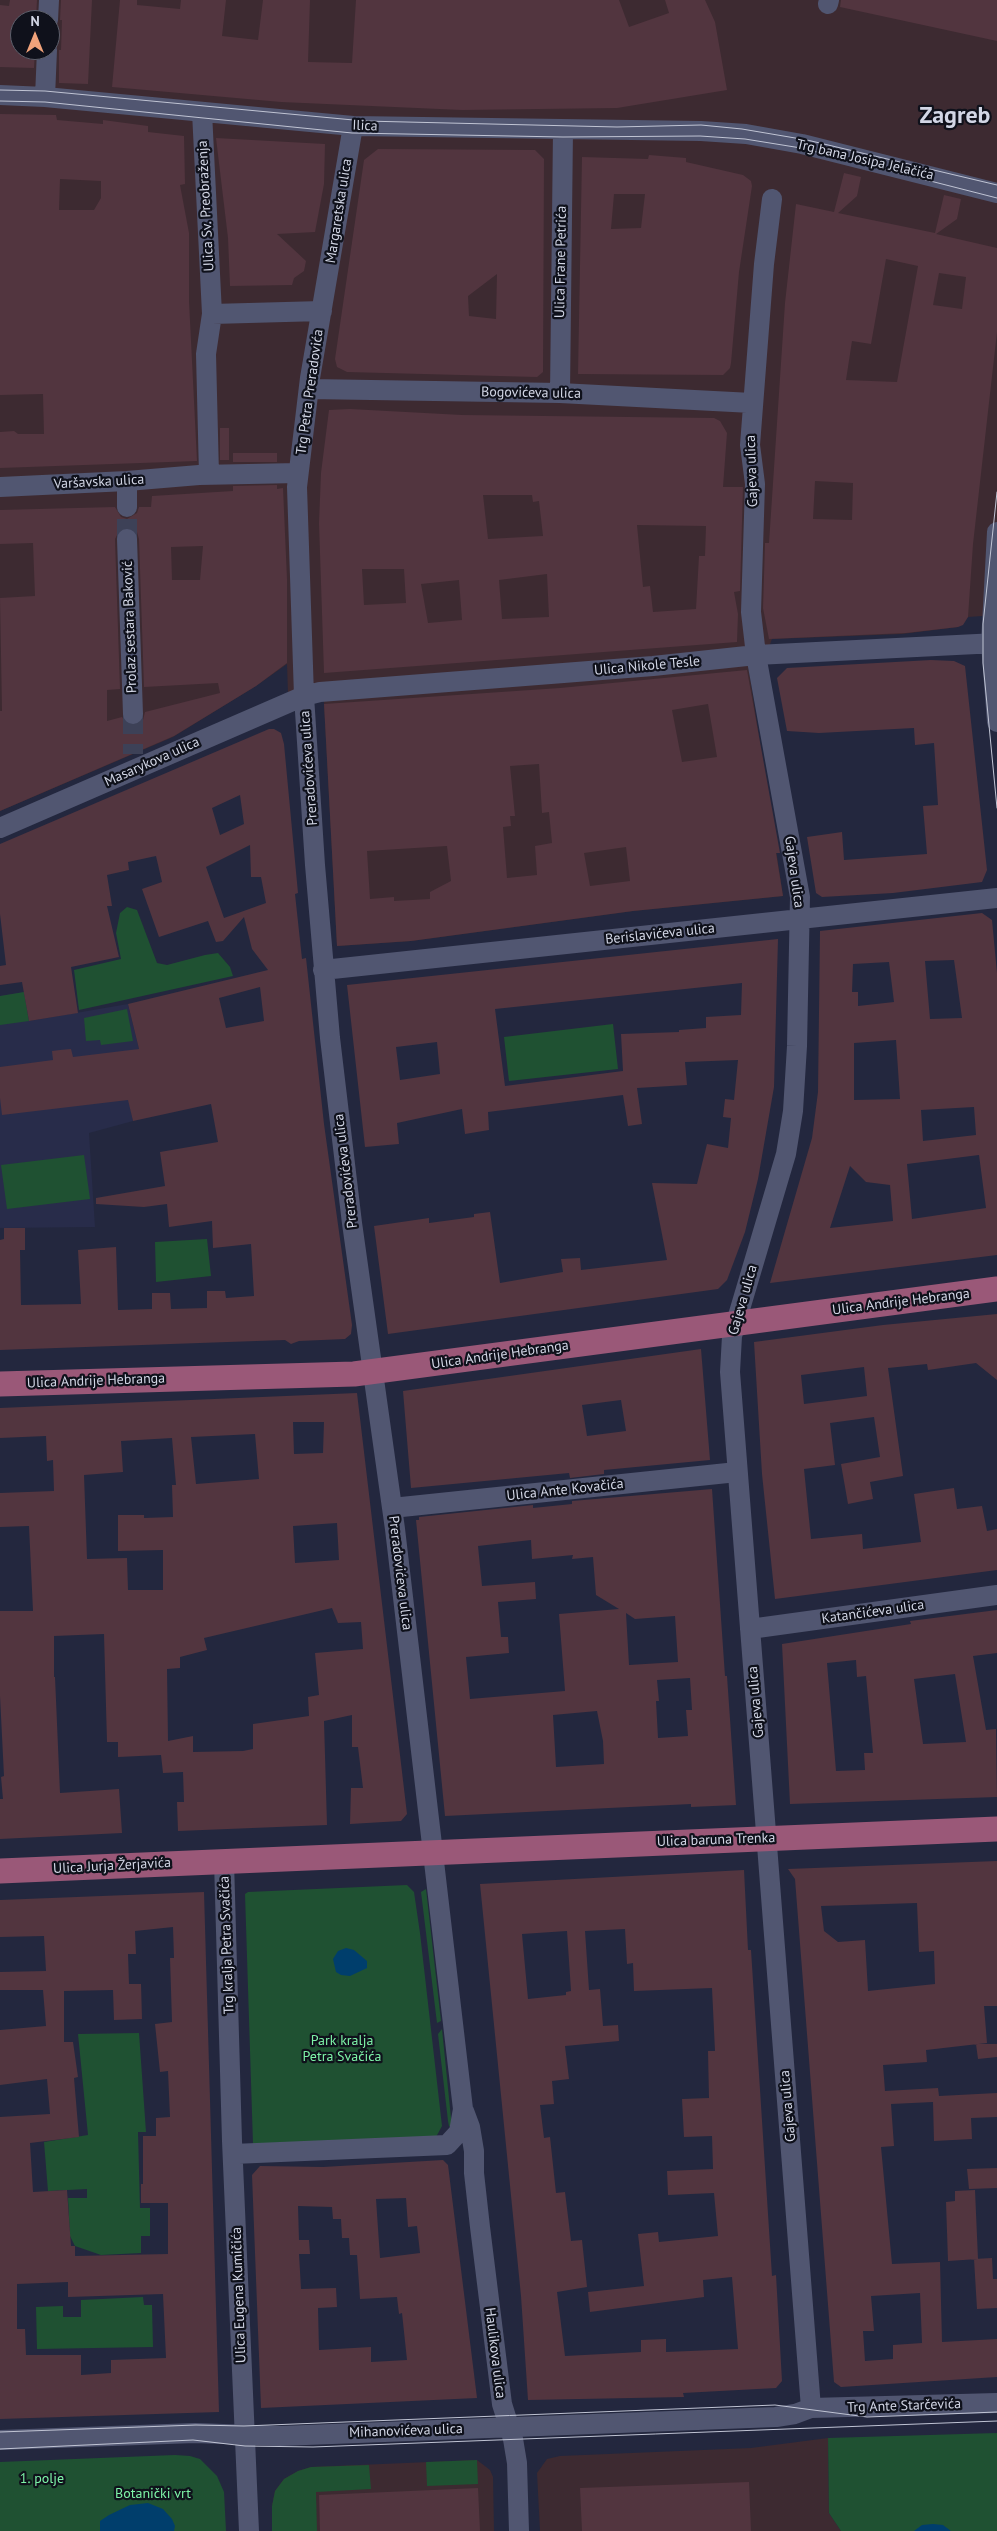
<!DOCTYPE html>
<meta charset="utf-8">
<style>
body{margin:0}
#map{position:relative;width:997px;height:2531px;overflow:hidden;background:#23273e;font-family:"PT Sans",sans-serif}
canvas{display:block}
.north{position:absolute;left:10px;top:10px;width:50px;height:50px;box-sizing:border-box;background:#0f111b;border:1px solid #5d606c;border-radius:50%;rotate:0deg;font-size:14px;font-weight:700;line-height:20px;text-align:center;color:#d2d6e5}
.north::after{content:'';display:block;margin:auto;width:18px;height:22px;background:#f0a27a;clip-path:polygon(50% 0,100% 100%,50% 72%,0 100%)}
</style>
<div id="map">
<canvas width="997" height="2531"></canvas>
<div class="north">N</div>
</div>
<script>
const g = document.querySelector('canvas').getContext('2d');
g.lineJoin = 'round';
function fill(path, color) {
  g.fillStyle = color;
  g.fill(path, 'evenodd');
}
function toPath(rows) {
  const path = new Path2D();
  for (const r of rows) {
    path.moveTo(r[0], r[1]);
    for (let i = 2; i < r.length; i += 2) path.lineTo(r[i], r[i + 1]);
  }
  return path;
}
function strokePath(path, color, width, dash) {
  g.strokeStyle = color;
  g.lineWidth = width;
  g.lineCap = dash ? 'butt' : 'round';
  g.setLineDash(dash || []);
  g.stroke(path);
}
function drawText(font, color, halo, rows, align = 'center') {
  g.font = font + ' "PT Sans",sans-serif';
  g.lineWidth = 4.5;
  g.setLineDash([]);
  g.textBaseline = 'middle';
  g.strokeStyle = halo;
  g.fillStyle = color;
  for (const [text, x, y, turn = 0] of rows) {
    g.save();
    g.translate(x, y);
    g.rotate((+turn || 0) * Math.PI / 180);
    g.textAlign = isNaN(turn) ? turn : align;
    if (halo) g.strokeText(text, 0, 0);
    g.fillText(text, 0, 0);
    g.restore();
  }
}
fill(toPath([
 [0,0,997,0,997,615,968,617,958,627,902,634,772,639,769,647,746,651,783,896,633,911,411,941,337,946,324,702,322,699,288,694,287,664,256,686,173,737,0,811],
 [20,20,50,20,50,50,20,50],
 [828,2438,829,2513,841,2531,540,2531,537,2473,547,2459,560,2456,751,2448],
 [477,2460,490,2470,493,2477,494,2531,272,2531,272,2506,275,2491,284,2479,298,2471,311,2467]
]), '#3d2a31');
fill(toPath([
 [24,992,29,1021,128,1004,139,1049,120,1054,133,1121,89,1133,95,1227,0,1228,0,996]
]), '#282c4a');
fill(toPath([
 [127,907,137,910,157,963,167,965,205,955,218,953,230,967,233,976,79,1010,74,970,121,959,116,933,120,913],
 [24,992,29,1021,0,1025,0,996],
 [127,1009,133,1041,101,1045,100,1040,86,1041,84,1018],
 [613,1024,618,1069,509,1081,504,1037],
 [84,1155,90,1199,7,1209,1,1165],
 [207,1239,211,1276,156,1282,155,1242],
 [407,1885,414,1892,420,1933,442,2126,436,2137,253,2144,245,1894,248,1892],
 [426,1889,441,2021,437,2023,421,1892],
 [442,2029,452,2128,449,2126,448,2121,438,2034],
 [139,2033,146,2132,138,2132,140,2208,150,2208,150,2236,141,2236,141,2253,101,2255,75,2246,70,2236,68,2198,87,2198,87,2189,48,2191,44,2142,88,2135,78,2034],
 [143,2297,144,2305,152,2305,153,2347,37,2349,36,2307,63,2306,63,2317,81,2317,81,2300],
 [997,2433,997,2531,841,2531,829,2513,828,2438],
 [175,2455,190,2456,200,2459,217,2476,224,2492,226,2531,0,2531,0,2462],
 [477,2460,478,2484,427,2486,426,2462],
 [369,2465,371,2489,316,2492,317,2531,272,2531,272,2506,275,2491,284,2479,298,2471,311,2467]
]), '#1f5132');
fill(toPath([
 [346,1948,354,1950,367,1961,367,1968,350,1976,341,1975,336,1972,333,1959,338,1951],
 [148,2503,163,2509,172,2519,175,2526,174,2531,100,2531,100,2521,109,2515,130,2505],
 [933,2524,943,2525,951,2531,914,2531,922,2525]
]), '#003e6c');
fill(toPath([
 [10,0,37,0,36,20,20,20,20,50,35,50,34,68,0,67,0,5,9,6],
 [61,0,92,0,88,84,59,83,59,50,61,50,62,20,60,20],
 [120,0,137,0,137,5,180,9,181,0,226,0,222,36,258,40,263,0,310,0,308,62,352,63,356,0,619,0,629,27,669,13,665,0,705,0,715,22,727,90,617,108,462,110,281,102,112,87],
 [841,0,997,0,997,41,840,7],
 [0,114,56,115,57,120,103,124,103,120,148,126,148,132,184,136,185,184,180,185,189,233,189,301,197,461,0,468,0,432,14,431,18,434,44,434,43,394,0,395],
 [60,179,101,181,101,198,94,210,59,210],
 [216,138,325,144,324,184,315,232,277,234,306,261,304,271,294,278,292,285,230,286,228,238],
 [378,149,535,150,544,159,543,372,537,377,347,372,337,367,335,359,364,160],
 [497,274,496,319,469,316,468,296],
 [649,155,686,158,686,162,743,175,751,181,752,186,739,272,731,363,730,368,723,375,578,374,582,157,648,159],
 [614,194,645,194,641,228,611,229],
 [844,173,861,177,857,196,838,213,935,233,944,195,961,199,957,219,936,234,997,248,997,332,973,544,968,617,963,625,958,627,906,633,769,639,763,608,765,543,769,543,785,303,796,204,834,212],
 [886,259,918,266,897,382,846,380,852,341,871,344],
 [939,273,966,277,962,309,933,305],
 [815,481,853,483,852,520,813,519],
 [350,409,462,415,714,418,720,421,727,433,723,487,743,487,740,591,734,592,738,614,737,642,324,673,319,523,321,473,329,410],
 [483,495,532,495,533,502,539,501,543,536,488,539],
 [637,525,706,526,705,556,699,556,696,609,653,612,650,586,643,587],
 [362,569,404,569,406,603,364,605],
 [547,574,549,617,502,619,499,580],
 [459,580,462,620,428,623,421,584],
 [220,428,229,428,229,460,220,460],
 [233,453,277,453,277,462,233,462],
 [277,485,277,489,283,488,287,579,287,663,256,686,174,736,0,811,0,711,2,711,0,598,35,596,33,543,0,544,0,510,115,507,121,517,127,519,137,513,139,507,151,507,152,496,233,491,233,486],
 [127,527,137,532,139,539,144,687,218,683,220,693,145,712,143,720,133,726,127,724,122,717,107,721,107,690,120,689,115,539,120,529],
 [203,546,200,580,172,580,171,547],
 [931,660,954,661,965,666,987,870,982,882,893,893,822,897,816,893,807,837,842,832,844,860,927,854,923,806,938,805,934,743,915,745,914,728,819,733,787,731,777,678,787,668],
 [747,670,780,853,776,853,783,896,633,911,411,941,337,946,324,704,560,688],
 [708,704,717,757,682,762,672,710],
 [539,764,542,813,549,812,552,843,535,846,537,875,507,878,503,827,511,826,510,816,515,816,510,766],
 [447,846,451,881,430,892,430,899,394,901,394,897,370,899,367,851],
 [626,847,630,881,590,886,584,853],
 [269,729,274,729,281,733,284,744,298,893,295,894,302,959,306,958,324,1124,352,1325,351,1334,345,1339,299,1341,291,1344,285,1340,0,1350,0,1240,4,1239,4,1228,25,1228,25,1250,20,1250,21,1305,81,1304,78,1250,116,1247,118,1310,152,1309,152,1293,170,1293,171,1309,207,1308,207,1291,225,1291,226,1298,254,1296,251,1244,213,1248,212,1221,169,1227,167,1204,144,1207,96,1204,96,1198,165,1186,160,1152,218,1142,211,1104,133,1121,128,1100,2,1115,0,1098,0,1067,53,1060,52,1051,60,1050,71,1049,73,1057,139,1049,128,1004,268,970,252,949,244,917,223,941,216,942,208,921,159,937,142,889,162,882,156,856,128,862,129,870,107,875,112,906,107,906,119,957,71,967,78,1013,29,1021,22,982,0,985,0,966,6,965,0,914,0,844],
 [240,795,244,824,220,835,212,808],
 [250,845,251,877,261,877,266,903,224,918,206,867],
 [260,987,264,1021,226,1028,219,998],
 [982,913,992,920,997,973,997,1255,770,1283,812,1138,818,1092,820,931],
 [954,960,962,1018,930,1019,925,961],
 [889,962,894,1002,858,1006,858,992,852,992,853,964],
 [896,1040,900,1099,854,1100,854,1043],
 [974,1107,976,1135,923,1141,921,1110],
 [979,1155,986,1208,912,1219,907,1164],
 [850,1166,866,1182,890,1185,893,1221,830,1228],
 [778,939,774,1087,758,1179,745,1232,727,1280,718,1289,388,1334,374,1226,429,1218,429,1223,474,1217,474,1214,490,1212,500,1283,563,1272,561,1259,580,1258,581,1270,667,1260,652,1183,697,1184,707,1144,728,1148,731,1118,723,1117,725,1099,734,1100,738,1060,685,1062,687,1085,637,1088,642,1124,628,1126,623,1095,488,1112,489,1130,465,1134,462,1109,397,1123,399,1144,365,1147,347,985],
 [742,983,741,1015,706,1017,706,1028,679,1030,679,1032,621,1034,623,1071,505,1086,495,1009],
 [437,1042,440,1074,400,1080,396,1047],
 [997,1314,997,1380,976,1363,928,1370,927,1364,888,1368,903,1476,870,1482,873,1499,848,1504,841,1464,880,1457,874,1417,830,1423,835,1465,804,1469,811,1539,862,1534,863,1549,921,1542,914,1494,954,1488,957,1509,982,1506,987,1531,997,1529,997,1570,775,1599,762,1474,754,1342,883,1325],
 [864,1367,867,1396,804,1404,801,1375],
 [701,1349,710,1460,604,1470,604,1474,570,1478,569,1473,411,1488,403,1391],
 [621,1400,626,1431,587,1436,582,1405],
 [357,1393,407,1814,401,1821,350,1824,351,1788,363,1788,358,1747,352,1747,352,1715,324,1721,327,1825,178,1831,177,1802,184,1802,183,1772,163,1773,161,1755,118,1757,118,1742,107,1742,104,1634,54,1636,54,1677,55,1677,60,1793,119,1789,122,1833,0,1839,0,1799,3,1799,1,1777,4,1776,0,1696,0,1611,33,1611,29,1526,0,1527,0,1493,54,1491,53,1460,47,1461,46,1436,0,1438,0,1408],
 [293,1422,324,1422,323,1453,294,1454],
 [255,1434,259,1479,196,1484,191,1437],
 [172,1438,176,1485,172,1485,173,1517,144,1518,144,1515,118,1515,118,1551,163,1550,163,1590,128,1590,127,1558,87,1559,84,1475,123,1472,121,1441],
 [337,1523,339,1560,295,1563,293,1526],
 [332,1608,338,1623,361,1622,363,1649,315,1653,319,1695,308,1697,309,1716,253,1724,253,1749,243,1751,193,1752,193,1736,168,1741,167,1669,180,1668,180,1657,207,1650,204,1638],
 [712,1489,725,1676,727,1676,736,1805,691,1807,691,1804,445,1816,416,1520,419,1520,419,1517,533,1505,533,1508,572,1504,572,1501],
 [531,1540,532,1559,573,1555,572,1559,593,1557,596,1595,619,1609,559,1614,565,1691,470,1699,466,1657,509,1653,508,1637,501,1637,498,1602,536,1599,535,1582,482,1586,478,1546],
 [626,1613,635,1619,675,1616,678,1662,629,1665],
 [690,1678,692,1710,686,1710,688,1736,658,1738,656,1701,659,1701,657,1680],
 [597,1711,603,1741,604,1764,556,1767,553,1715],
 [997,1610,997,1653,973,1656,986,1730,996,1729,997,1797,790,1804,782,1644,911,1624,910,1621],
 [856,1660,857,1677,866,1676,873,1753,864,1753,865,1770,836,1771,827,1663],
 [955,1674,966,1742,923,1744,914,1679],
 [997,1861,997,2006,984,2006,987,2043,926,2050,927,2062,883,2065,885,2091,938,2088,939,2096,997,2093,997,2117,971,2118,972,2139,934,2141,933,2102,891,2104,894,2146,881,2147,892,2264,940,2262,942,2342,997,2339,997,2377,841,2387,834,2382,795,1879,788,1869],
 [917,1903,919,1952,934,1951,935,1984,868,1991,865,1940,838,1942,824,1931,821,1906],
 [920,2293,922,2343,893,2345,893,2359,865,2361,863,2331,874,2331,871,2296],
 [744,1870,748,1950,751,1950,772,2276,776,2275,782,2381,776,2388,683,2393,684,2397,528,2400,521,2296,480,1884],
 [625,1929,627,1964,633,1963,634,1991,712,1988,715,2051,708,2051,709,2098,682,2099,684,2137,712,2136,713,2169,667,2171,668,2195,714,2193,718,2236,659,2242,658,2232,638,2234,644,2286,588,2292,590,2312,704,2297,703,2280,732,2277,738,2349,666,2352,666,2339,641,2340,641,2352,565,2356,557,2292,587,2287,582,2240,571,2241,565,2192,556,2193,550,2137,544,2138,540,2105,554,2104,552,2081,569,2079,565,2046,619,2041,618,2025,603,2026,600,1989,589,1990,585,1931],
 [567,1931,571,1991,566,1992,566,1995,528,1999,522,1934],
 [204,1892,219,2412,0,2419,0,2117,50,2114,47,2079,0,2085,0,2030,46,2026,43,1990,0,1990,0,1972,46,1971,44,1936,0,1937,0,1900],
 [173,1927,174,1958,170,1958,172,2022,155,2024,160,2072,168,2071,170,2117,156,2118,156,2136,143,2136,143,2184,141,2184,141,2203,168,2203,168,2254,75,2256,75,2246,71,2246,67,2190,33,2192,30,2143,79,2137,74,2078,78,2077,73,2042,64,2042,64,1991,113,1990,114,2020,142,2019,141,1984,129,1984,128,1954,136,1954,135,1931],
 [68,2282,68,2297,163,2294,166,2358,111,2360,111,2373,81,2375,81,2355,26,2355,25,2329,17,2329,17,2284],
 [976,2044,997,2044,997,2057,978,2059],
 [443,2160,448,2165,477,2398,261,2408,252,2175,260,2166,323,2167],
 [406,2198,408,2227,417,2226,420,2253,380,2258,376,2199],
 [298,2206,332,2207,333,2219,341,2219,342,2238,349,2238,350,2255,357,2255,360,2299,397,2297,399,2314,402,2313,407,2360,371,2362,371,2347,319,2350,318,2308,337,2307,336,2288,301,2289,299,2254,310,2254,309,2240,299,2240],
 [997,2168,997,2188,969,2189,967,2169],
 [975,2190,978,2259,948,2261,946,2202,955,2201,955,2191],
 [992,2258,993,2279,997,2279,997,2308,977,2309,974,2259],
 [749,2482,751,2531,582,2531,580,2488],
 [478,2488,480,2531,320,2531,319,2495]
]), '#52353f');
strokePath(toPath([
 [127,539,127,507],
 [133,714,133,754]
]), '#3d4157', 20, [20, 10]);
strokePath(toPath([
 [828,4,829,0],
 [48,20,49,0],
 [0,95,45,97,353,126,701,131,746,134,802,144,997,193],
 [45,97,47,50],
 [202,112,212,314,322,311],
 [772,199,764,264,750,445,755,484,751,612,756,655,800,897,797,1046,793,1111,786,1154,732,1336,730,1372,811,2408],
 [309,389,560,393,752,403],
 [560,393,563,130],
 [209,475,206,354,212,314],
 [127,481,127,507],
 [0,487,127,481,199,475,298,473],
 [997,532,991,643,997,722],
 [127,539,133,714],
 [0,828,304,696,320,692,653,666,756,655,997,643],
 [323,970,997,898],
 [392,1508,737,1472],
 [750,1629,997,1595],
 [224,1861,232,2141,249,2531],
 [464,2111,470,2127,474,2151,474,2173,480,2227,502,2404,513,2439,517,2463,519,2531],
 [233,2154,447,2145,459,2132,463,2109,395,1529,352,1223,330,1038,315,865,304,696,297,487,310,378,353,126],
 [0,2440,195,2433,280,2436,776,2417,795,2414,811,2408,997,2403]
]), '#515671', 20);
strokePath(toPath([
 [0,1384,354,1374,997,1289],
 [0,1871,997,1829]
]), '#9a5878', 25);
strokePath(toPath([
 [0,90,45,91,364,121,617,127,701,125,742,129,807,140,997,185],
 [0,101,45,102,352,133,563,137,700,136,745,139,801,148,997,198],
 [997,492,983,624,983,663,997,808],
 [0,2432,196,2425,244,2426,775,2405,867,2417,997,2412],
 [0,2449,193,2440,245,2446,313,2447,997,2421]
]), '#c0c4d4', 1);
drawText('14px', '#d2d6e5', '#0f111b', [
 ["Ilica",365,126,2],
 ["Trg bana Josipa Jelačića",865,160,13],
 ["Ulica Sv. Preobraženja",206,206,-93],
 ["Margaretska ulica",339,211,-81],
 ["Ulica Frane Petrića",561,262,-89],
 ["Trg Petra Preradovića",310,392,-82],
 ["Bogovićeva ulica",531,393,1],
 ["Gajeva ulica",752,471,-92],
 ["Varšavska ulica",99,482,-3],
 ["Prolaz sestara Baković",130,627,-92],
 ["Ulica Nikole Tesle",647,666,-5],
 ["Masarykova ulica",152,762,-24],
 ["Preradovićeva ulica",309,768,-94],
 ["Gajeva ulica",794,872,82],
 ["Berislavićeva ulica",660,934,-6],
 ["Preradovićeva ulica",346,1171,-97],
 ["Gajeva ulica",743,1300,-74],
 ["Ulica Andrije Hebranga",901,1302,-7],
 ["Ulica Andrije Hebranga",500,1355,-8],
 ["Ulica Andrije Hebranga",96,1381,-2],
 ["Ulica Ante Kovačića",565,1490,-6],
 ["Preradovićeva ulica",400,1573,83],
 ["Katančićeva ulica",873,1612,-8],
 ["Gajeva ulica",756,1702,-95],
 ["Ulica baruna Trenka",716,1840,-2],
 ["Ulica Jurja Žerjavića",112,1866,-3],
 ["Trg kralja Petra Svačića",227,1945,-92],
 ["Gajeva ulica",788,2106,-95],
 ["Ulica Eugena Kumičića",239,2295,-92],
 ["Haulikova ulica",495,2353,83],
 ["Trg Ante Starčevića",904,2406,-2],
 ["Mihanovićeva ulica",406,2431,-2]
]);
drawText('14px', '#7ef4a8', '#0f111b', [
 ["Park kralja",342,2041],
 ["Petra Svačića",342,2057],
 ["1. polje",42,2479],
 ["Botanički vrt",153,2494]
]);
drawText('bold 24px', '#d2d6e5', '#0f111b', [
 ["Zagreb",955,116]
]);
</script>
